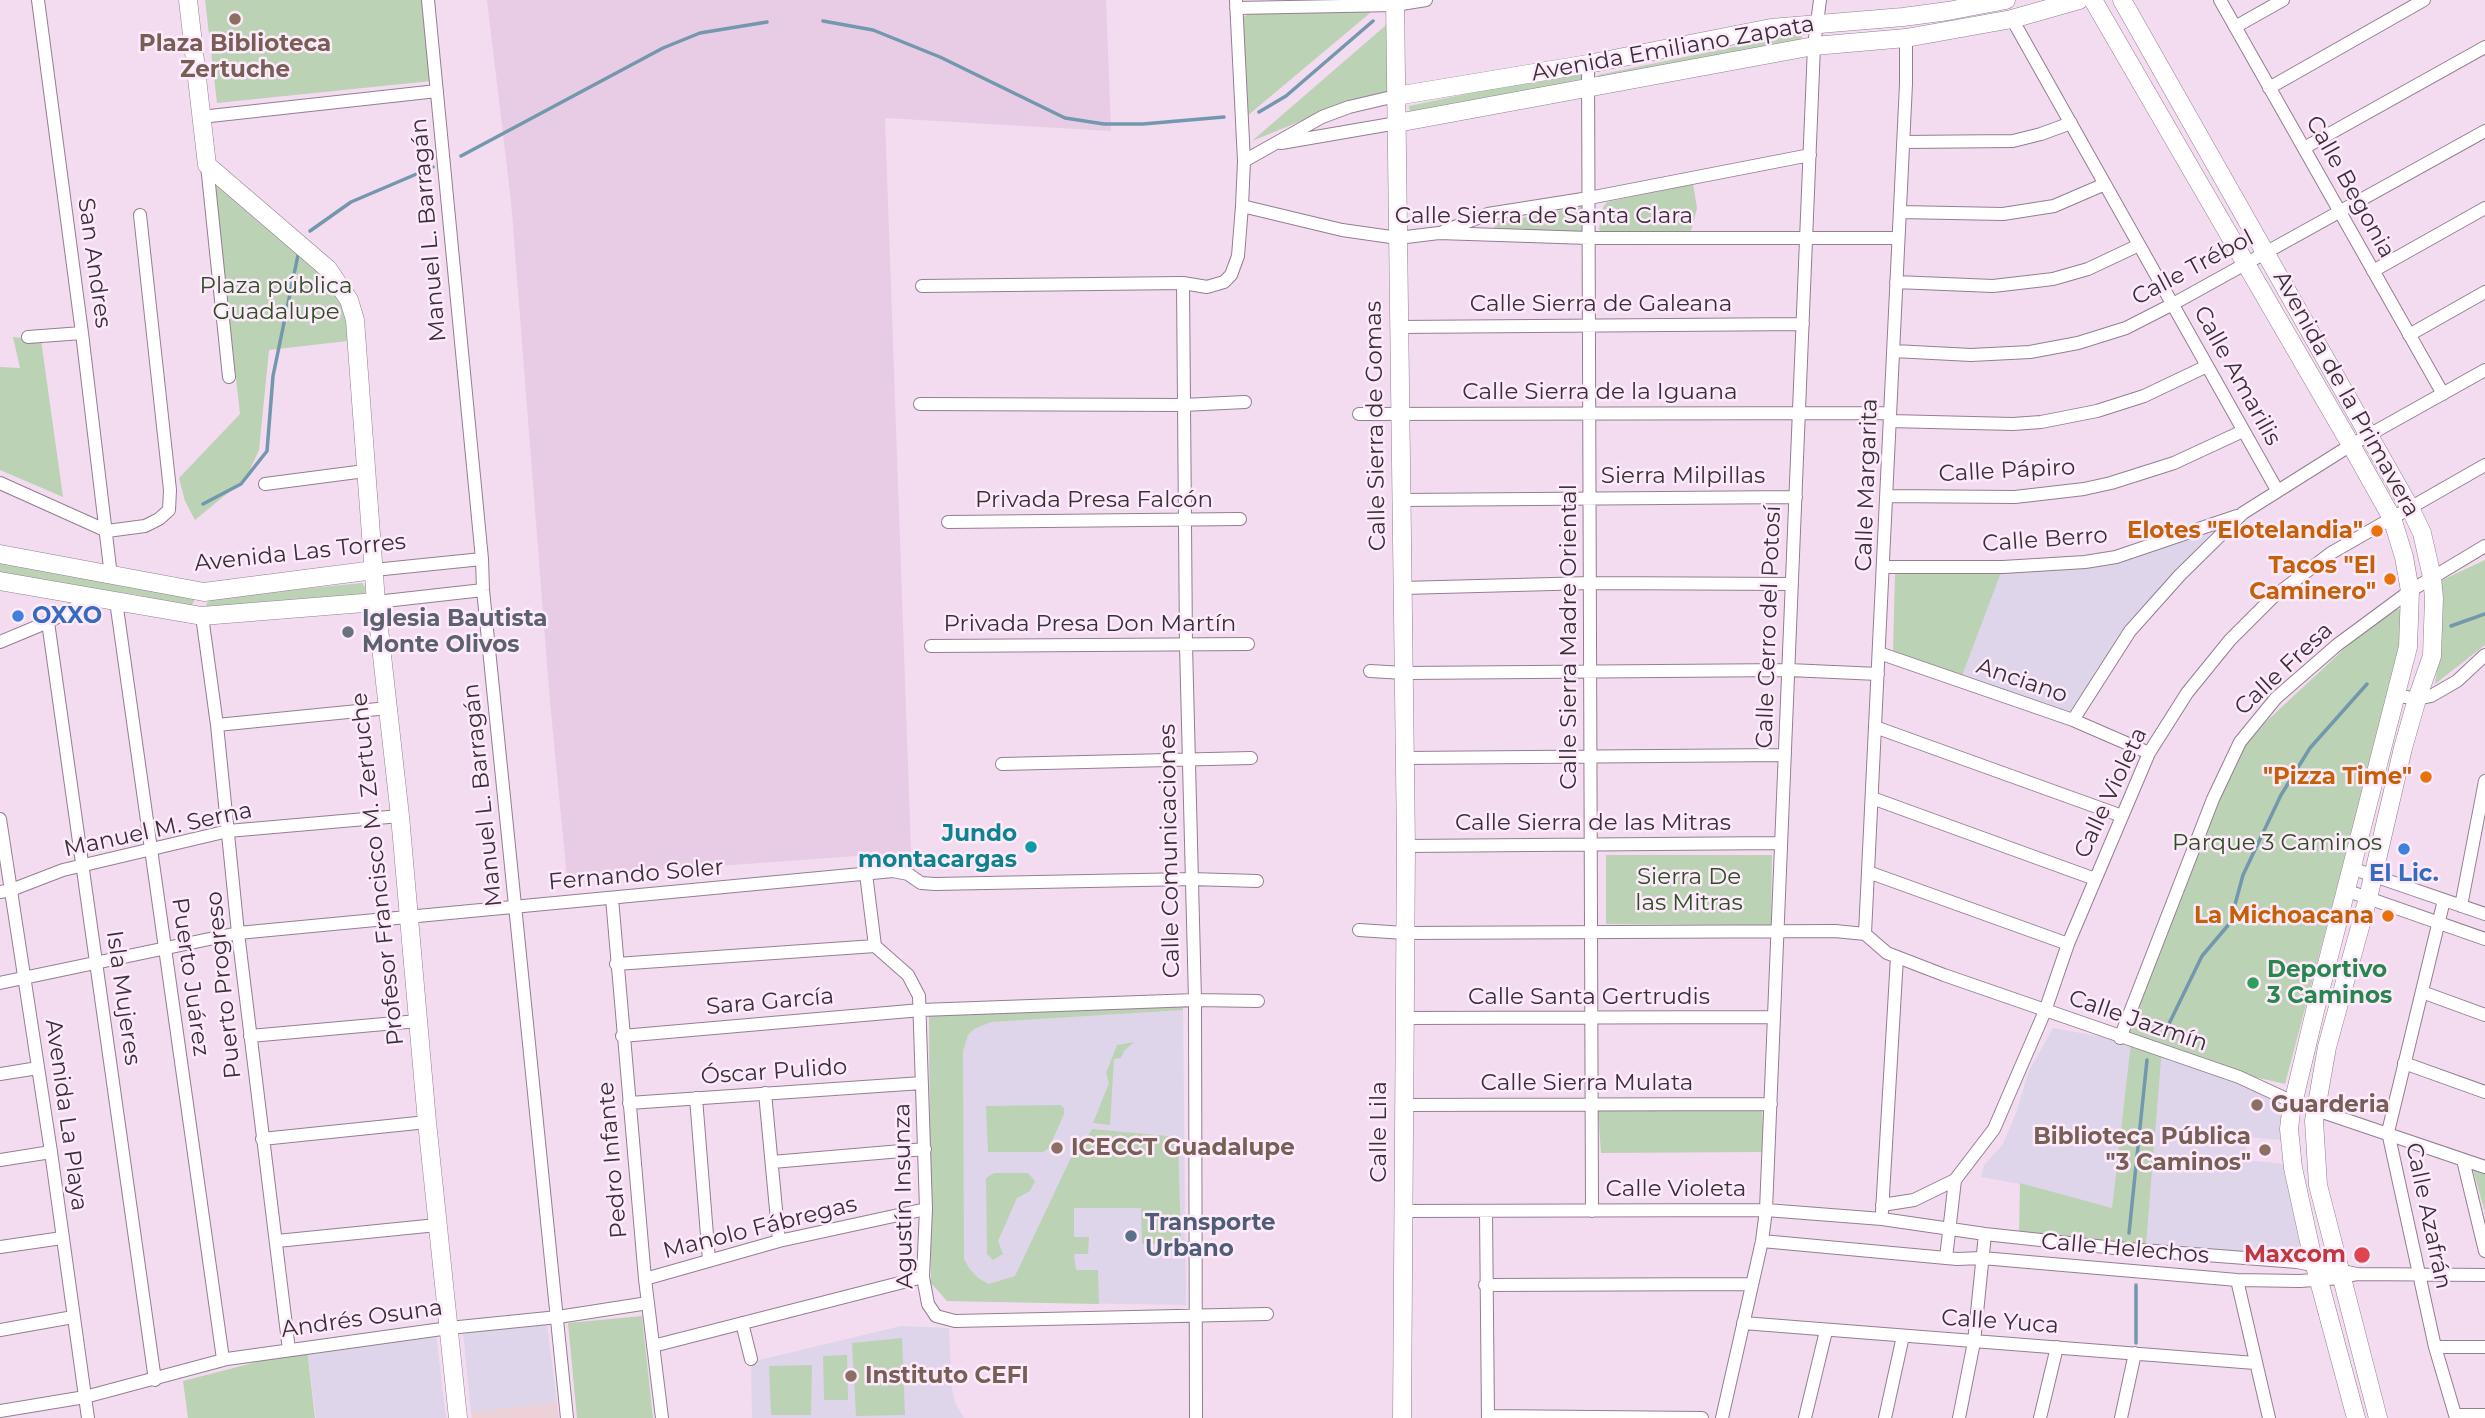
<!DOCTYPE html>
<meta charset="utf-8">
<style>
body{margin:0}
canvas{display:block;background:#f3dbf0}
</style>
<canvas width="2485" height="1418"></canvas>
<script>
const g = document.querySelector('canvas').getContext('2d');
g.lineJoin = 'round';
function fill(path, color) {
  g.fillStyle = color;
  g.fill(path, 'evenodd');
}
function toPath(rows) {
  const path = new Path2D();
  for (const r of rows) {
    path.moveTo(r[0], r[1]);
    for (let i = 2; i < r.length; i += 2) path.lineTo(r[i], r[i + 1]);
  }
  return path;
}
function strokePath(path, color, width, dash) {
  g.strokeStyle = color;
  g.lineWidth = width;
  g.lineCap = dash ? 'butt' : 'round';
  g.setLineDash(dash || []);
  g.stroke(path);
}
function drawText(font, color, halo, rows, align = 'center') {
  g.font = font + ' Montserrat,sans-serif';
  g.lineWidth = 5;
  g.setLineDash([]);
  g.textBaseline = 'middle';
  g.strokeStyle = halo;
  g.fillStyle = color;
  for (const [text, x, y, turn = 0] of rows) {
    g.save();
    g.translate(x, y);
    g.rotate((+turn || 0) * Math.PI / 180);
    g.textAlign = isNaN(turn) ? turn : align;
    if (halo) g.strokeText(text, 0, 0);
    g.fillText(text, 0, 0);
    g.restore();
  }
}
fill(toPath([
 [487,0,1106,0,1111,131,885,118,911,852,567,877,550,702,511,201]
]), '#e8cce5');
fill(toPath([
 [2211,533,2126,624,2070,711,1962,676,2002,570,2126,559],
 [1183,1005,1186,1305,947,1301,931,1283,929,1012],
 [2053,1028,2131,1042,2112,1208,2020,1184,1981,1177,1984,1165,2003,1144,2016,1113,2029,1071],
 [2162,1049,2278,1099,2282,1111,2281,1140,2247,1137,2245,1160,2284,1164,2301,1252,2290,1254,2146,1245],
 [547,1324,557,1403,471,1412,463,1332],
 [901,1326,949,1328,952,1389,955,1403,964,1418,752,1418,751,1362],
 [436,1334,446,1418,316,1418,307,1349]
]), '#dfd5ea');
fill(toPath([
 [557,1403,559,1418,472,1418,471,1412]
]), '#ecd2d8');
fill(toPath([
 [205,0,422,0,431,81,217,103],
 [1376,8,1240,122,1243,17,1249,14],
 [1391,8,1395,89,1333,108,1252,141,1385,26],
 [1801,33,1804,52,1601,89,1598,75],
 [1585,69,1587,91,1411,124,1409,106],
 [214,183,298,255,334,276,356,340,269,350,259,450,246,478,195,520,185,501,179,478,240,414],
 [1693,184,1697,208,1691,231,1608,238,1604,237,1599,229,1603,207,1607,202],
 [1588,205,1586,236,1494,235,1495,223],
 [13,337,41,340,63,497,0,470,0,367,20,368],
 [2485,560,2485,645,2435,684,2442,636,2438,582],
 [0,561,193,594,194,601,191,607,138,595,0,575],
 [1936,570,2002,570,1962,676,1893,654,1895,573],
 [362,583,365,587,366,595,205,609,207,603,212,598],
 [2403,608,2398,656,2285,1084,2246,1075,2162,1049,2146,1245,2019,1237,2020,1183,2112,1208,2131,1042,2126,1033,2234,761,2255,732,2344,649,2379,619,2395,610],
 [1606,855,1772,855,1771,925,1606,924],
 [1183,1005,1183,1010,991,1022,974,1029,968,1035,963,1051,964,1259,969,1268,978,1278,989,1284,1015,1276,1077,1145,1086,1139,1092,1129,1178,1137,1181,1244,1142,1244,1141,1208,1074,1208,1074,1237,1089,1237,1088,1254,1074,1254,1076,1270,1098,1270,1099,1304,947,1301,931,1283,929,1012],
 [1134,1042,1124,1051,1121,1058,1114,1059,1110,1125,1093,1123,1109,1083,1106,1073,1117,1045],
 [1060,1105,1064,1108,1064,1114,1049,1148,1043,1152,988,1152,986,1106],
 [1762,1109,1764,1152,1601,1153,1598,1110],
 [2473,1170,2485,1174,2485,1212],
 [994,1173,1028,1173,1035,1181,1030,1191,1017,1198,998,1241,1003,1254,993,1260,987,1254,986,1178],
 [642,1316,653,1418,577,1418,568,1323],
 [902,1338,905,1415,856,1416,852,1343],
 [307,1349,315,1418,188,1418,183,1381],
 [847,1355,848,1400,824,1400,823,1356],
 [812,1365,811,1415,771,1415,769,1366]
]), '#bcd2b5');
strokePath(toPath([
 [823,21,873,30,940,57,1065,118,1104,124,1143,124,1224,117],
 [1259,112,1286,96,1373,21],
 [461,156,663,48,700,33,767,22],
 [310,231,351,202,433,167],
 [203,504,241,484,267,451,273,376,298,255],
 [2451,626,2485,614],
 [2164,1034,2202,956,2230,923,2243,875,2281,795,2310,748,2367,684],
 [2129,1233,2147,1060],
 [2136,1285,2136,1343]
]), '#7398ad', 3.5);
const street = toPath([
 [38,0,82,333,111,576],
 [428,0,482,559,483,590,567,1418],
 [2220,0,2443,394],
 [1236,8,1395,5,1426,0],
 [2012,19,2277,490],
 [2235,27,2283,0],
 [1588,64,1592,1211],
 [2269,88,2424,0],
 [201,117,437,91],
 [1903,142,2013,141,2041,134,2071,123],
 [1281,143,1397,123],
 [2304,148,2485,47],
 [1244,161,1322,117,1349,107,1396,96],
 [207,165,229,377],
 [1242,206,1342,230,1398,238,1439,233,1589,238,1898,238],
 [1900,212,2003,214,2054,206,2105,184],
 [1444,231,1488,214,1589,198,1810,155],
 [2373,271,2485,208],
 [1896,282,1993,286,2053,279,2088,269,2139,245],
 [1183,283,1186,645,1195,1000,1196,1418],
 [922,286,1183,283,1207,287,1224,282,1231,275,1238,256,1242,206,1244,161,1236,0],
 [1399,327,1803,324],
 [2409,335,2485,292],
 [28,337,82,333],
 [1894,351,1971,355,2030,352,2078,343,2126,328,2173,304,2485,131],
 [920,404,1183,405,1245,402],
 [1359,414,1890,413],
 [1890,421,2013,424,2041,422,2097,411,2144,396,2207,366],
 [0,483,107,531,145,526,159,519,169,510,170,490,140,215],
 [265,484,365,471],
 [1887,496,2015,497,2084,489,2111,483,2174,463,2243,431],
 [1402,500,1796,497],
 [948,522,1240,519],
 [1884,567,2003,567,2085,562,2116,557,2237,516],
 [374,570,482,559],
 [1403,588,1590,583,1792,584],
 [116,601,223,1359],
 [376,602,483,590],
 [202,616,217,725,238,933,289,1350],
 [48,622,155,1380],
 [0,642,48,622,93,598],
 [931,646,1248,644],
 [1879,653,2073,720,2149,753],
 [1370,671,1404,673,1789,670,1878,674],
 [2395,695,2417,699,2431,696,2457,681,2485,655],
 [2073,720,2130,631,2180,575,2243,513,2351,445,2485,370],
 [217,725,388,708],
 [1875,727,2122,816],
 [1405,758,1785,755],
 [1002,764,1251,758],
 [1872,798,2095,879],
 [0,819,51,1152,88,1418],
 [1406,846,1781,843],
 [2351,868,2485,914],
 [1868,872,2068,944],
 [866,874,875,946,908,975,919,996,926,1209,923,1277,928,1304,936,1316,955,1321,1267,1314],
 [2345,890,2485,939],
 [0,892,11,890,63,870,228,831,400,816],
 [612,898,645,1279,662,1418],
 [2444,900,2388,1132,2435,1347,2456,1418],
 [2461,906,2485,781],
 [1359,930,1405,933,1835,931,1865,934,1887,953,1944,975,2239,1077,2293,1102,2485,1167],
 [1865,934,1906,84,1906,38],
 [616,964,875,946],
 [0,983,238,933,893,871,908,874,921,883,935,884,1191,879,1257,881],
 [2422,992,2485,1015],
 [1405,1018,1774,1017],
 [250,1036,418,1021],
 [622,1036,921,1010,1195,1000,1258,1001],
 [2120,1038,2213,799,2240,742,2276,698,2337,645,2410,591,2485,546],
 [2404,1063,2485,1092],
 [0,1074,38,1068],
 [765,1093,779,1241],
 [696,1098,709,1260],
 [629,1103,922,1083],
 [1404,1105,1771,1104],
 [262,1139,427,1122],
 [0,1160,51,1152],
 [2463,1160,2485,1251],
 [772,1162,925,1149],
 [1882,1205,1914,1200,1955,1180,1994,1129,2045,1011,2068,944,2149,753,2187,693,2230,640,2272,598,2331,553,2485,465],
 [1403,1211,1766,1210,1882,1219,1985,1234,2115,1248,2297,1262,2357,1274],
 [1486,1212,1488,1418],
 [1882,1212,1897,957],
 [277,1241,437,1225],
 [1762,1241,1957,1259,1982,1258,2237,1280,2300,1281,2341,1278,2357,1274,2485,1275],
 [0,1247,62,1238],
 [1946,1258,1955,1180],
 [645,1279,779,1241,926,1209],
 [2237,1280,2269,1418],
 [1485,1285,1751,1284],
 [742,1323,751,1359],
 [1743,1323,2255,1363],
 [0,1330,73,1317],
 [653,1346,923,1277],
 [2435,1347,2485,1347],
 [0,1411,85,1397,227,1359,449,1328,558,1317,648,1303],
 [2455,1415,2485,1415],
 [1488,1416,1702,1418],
 [1722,1418,1762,1241,1766,1210,1814,46,1820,0],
 [1805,1418,1826,1331],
 [1885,1418,1903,1336],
 [1959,1418,1974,1342,1985,1234],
 [2040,1418,2057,1347],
 [2121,1418,2135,1353]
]);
const secondary = toPath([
 [188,0,207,165,328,269,349,300,355,320,376,602,400,816,427,1122,458,1418],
 [1395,0,1406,846,1402,1418],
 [2093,0,2351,445,2392,518,2404,557,2410,591,2408,647,2315,1011,2291,1112,2289,1129,2293,1168,2312,1255,2356,1418],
 [2122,0,2410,508,2422,533,2432,577,2434,598,2432,656,2417,699,2403,748,2368,898,2327,1047,2314,1121,2318,1185,2378,1418],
 [1396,96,1588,64,1771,28,1903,17,1948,11,2006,0],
 [1397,123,1814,46,1906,38,2012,19,2079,0],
 [0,554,204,592,374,570],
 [0,581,202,616,376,602]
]);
strokePath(street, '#947f92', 14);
strokePath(secondary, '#947f92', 19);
strokePath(street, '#fff', 12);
strokePath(secondary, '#fff', 18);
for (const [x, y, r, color] of [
 [235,19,7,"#8d6e63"],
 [2377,531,7,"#e8710a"],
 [2390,579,7,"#e8710a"],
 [18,616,7,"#3f7fe0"],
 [348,632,7,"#6b7280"],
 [2426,777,7,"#e8710a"],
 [1031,847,7,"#0f9aa8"],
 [2404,849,7,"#3f7fe0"],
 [2388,916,7,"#e8710a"],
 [2253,983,7,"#2e9e5b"],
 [2257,1105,7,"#8d6e63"],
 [1057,1148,7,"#8d6e63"],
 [2265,1150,7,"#8d6e63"],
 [1131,1236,7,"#5c6f8a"],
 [2362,1255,9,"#e0444e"],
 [851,1376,7,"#8d6e63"]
]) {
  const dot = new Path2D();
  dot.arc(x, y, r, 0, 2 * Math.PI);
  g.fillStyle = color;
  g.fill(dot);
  strokePath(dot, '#fdeafb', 2.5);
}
drawText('bold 23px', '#785e54', '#fdeafb', [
 ["Plaza Biblioteca",235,44,"center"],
 ["Zertuche",235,70,"center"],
 ["Guarderia",2271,1105],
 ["Biblioteca Pública",2251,1137,"right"],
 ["\"3 Caminos\"",2251,1163,"right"],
 ["ICECCT Guadalupe",1071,1148],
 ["Instituto CEFI",865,1376]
], 'left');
drawText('23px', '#393038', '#fdeafb', [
 ["Avenida Emiliano Zapata",1673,49,-10],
 ["Calle Begonia",2350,187,61],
 ["Calle Sierra de Santa Clara",1544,216],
 ["Manuel L. Barragán",429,230,-95],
 ["San Andres",94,263,82],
 ["Calle Trébol",2193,268,-28],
 ["Calle Sierra de Galeana",1601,304],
 ["Calle Amarilis",2237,376,61],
 ["Calle Sierra de la Iguana",1600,392],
 ["Avenida de la Primavera",2346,394,61],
 ["Calle Sierra de Gomas",1376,426,-91],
 ["Calle Pápiro",2007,471,-3],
 ["Sierra Milpillas",1683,476],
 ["Calle Margarita",1867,485,-88],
 ["Privada Presa Falcón",1094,500],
 ["Calle Berro",2045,540,-4],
 ["Avenida Las Torres",300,553,-6],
 ["Privada Presa Don Martín",1090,624],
 ["Calle Cerro del Potosí",1769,627,-88],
 ["Calle Sierra Madre Oriental",1569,637,-90],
 ["Calle Fresa",2284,669,-43],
 ["Anciano",2022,681,19],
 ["Calle Violeta",2111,793,-65],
 ["Manuel L. Barragán",483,795,-96],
 ["Calle Sierra de las Mitras",1593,823],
 ["Manuel M. Serna",158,830,-12],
 ["Calle Comunicaciones",1170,851,-91],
 ["Profesor Francisco M. Zertuche",378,869,-96],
 ["Fernando Soler",636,875,-5],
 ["Puerto Juárez",190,977,82],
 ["Puerto Progreso",224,985,-96],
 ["Calle Santa Gertrudis",1589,997],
 ["Isla Mujeres",123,998,82],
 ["Sara García",770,1002,-5],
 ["Calle Jazmín",2138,1021,19],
 ["Óscar Pulido",774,1072,-4],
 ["Calle Sierra Mulata",1587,1083],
 ["Avenida La Playa",66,1115,82],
 ["Calle Lila",1379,1132,-90],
 ["Pedro Infante",613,1160,-95],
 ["Calle Violeta",1676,1189],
 ["Agustín Insunza",904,1196,-91],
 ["Calle Azafrán",2428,1216,78],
 ["Manolo Fábregas",760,1228,-14],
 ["Calle Helechos",2125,1249,5],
 ["Andrés Osuna",362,1319,-8],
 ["Calle Yuca",2000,1322,4]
]);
drawText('23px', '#2d4f22', '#fdeafb', [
 ["Plaza pública",276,286],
 ["Guadalupe",276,312],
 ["Parque 3 Caminos",2277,843],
 ["Sierra De",1689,877],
 ["las Mitras",1689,903]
]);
drawText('bold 23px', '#c56008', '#fdeafb', [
 ["Elotes \"Elotelandia\"",2363,531],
 ["Tacos \"El",2376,566],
 ["Caminero\"",2376,592],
 ["\"Pizza Time\"",2412,777],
 ["La Michoacana",2374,916]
], 'right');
drawText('bold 23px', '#366cbe', '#fdeafb', [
 ["OXXO",32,616],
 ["El Lic.",2404,874,"center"]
], 'left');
drawText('bold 23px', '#5b616d', '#fdeafb', [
 ["Iglesia Bautista",362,619],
 ["Monte Olivos",362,645]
], 'left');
drawText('bold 23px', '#0d838f', '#fdeafb', [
 ["Jundo",1017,834],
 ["montacargas",1017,860]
], 'right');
drawText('bold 23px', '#27864d', '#fdeafb', [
 ["Deportivo",2267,970],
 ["3 Caminos",2267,996]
], 'left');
drawText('bold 23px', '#4e5e75', '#fdeafb', [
 ["Transporte",1145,1223],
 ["Urbano",1145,1249]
], 'left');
drawText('bold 23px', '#be3a42', '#fdeafb', [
 ["Maxcom",2346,1255]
], 'right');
</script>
